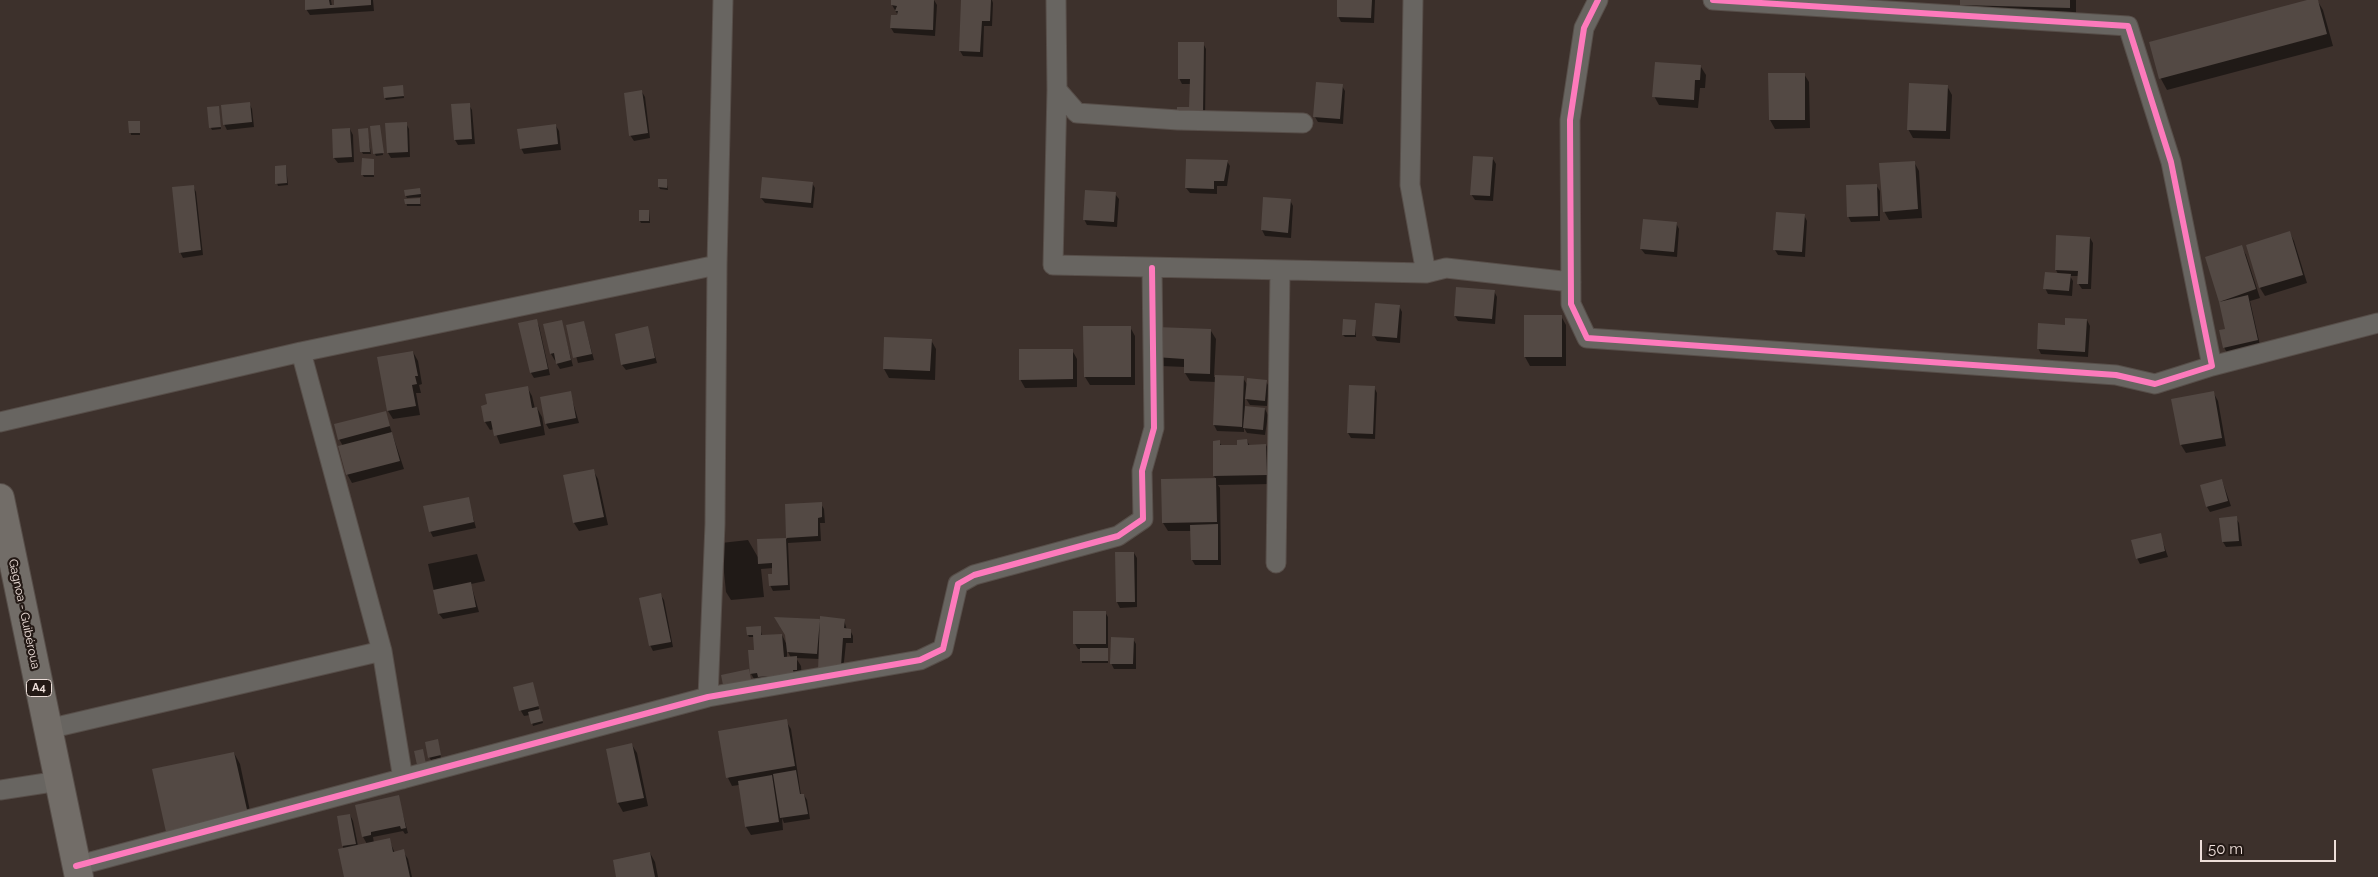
<!DOCTYPE html>
<meta charset="utf-8">
<style>
body{margin:0}
#map{position:relative;width:2378px;height:877px;overflow:hidden;background:#3d312c;font-family:Raleway,sans-serif}
canvas{display:block}
.scale{position:absolute;left:2200px;top:840px;width:136px;height:22px;box-sizing:border-box;border:2px solid #edded9;border-top:0;padding-left:6px;font-size:15px;line-height:18px;white-space:nowrap;color:#edded9;-webkit-text-stroke:4px #231915;paint-order:stroke}
</style>
<div id="map">
<canvas width="2378" height="877"></canvas>
<div class="scale">50 m</div>
</div>
<script>
const g = document.querySelector('canvas').getContext('2d');
g.lineJoin = 'round';
function fill(path, color) {
  g.fillStyle = color;
  g.fill(path, 'evenodd');
}
function toPath(rows) {
  const path = new Path2D();
  for (const r of rows) {
    path.moveTo(r[0], r[1]);
    for (let i = 2; i < r.length; i += 2) path.lineTo(r[i], r[i + 1]);
  }
  return path;
}
function strokePath(path, color, width, dash) {
  g.strokeStyle = color;
  g.lineWidth = width;
  g.lineCap = dash ? 'butt' : 'round';
  g.setLineDash(dash || []);
  g.stroke(path);
}
function drawText(font, color, halo, rows, align = 'center') {
  g.font = font + ' Raleway,sans-serif';
  g.lineWidth = 4.5;
  g.setLineDash([]);
  g.textBaseline = 'middle';
  g.strokeStyle = halo;
  g.fillStyle = color;
  for (const [text, x, y, turn = 0] of rows) {
    g.save();
    g.translate(x, y);
    g.rotate((+turn || 0) * Math.PI / 180);
    g.textAlign = isNaN(turn) ? turn : align;
    if (halo) g.strokeText(text, 0, 0);
    g.fillText(text, 0, 0);
    g.restore();
  }
}
fill(toPath([
 [306,0,331,0,332,6,336,6,335,0,373,0,374,11,310,15,306,9],
 [892,0,934,0,937,5,935,36,894,33,891,28,899,17,892,5],
 [962,0,992,0,993,3,992,26,984,26,983,57,963,56,960,51],
 [1339,0,1375,0,1374,23,1341,22,1338,16],
 [1961,0,2076,0,2076,20,1968,16,1961,5],
 [2311,0,2317,0,2323,10,2333,46,2167,90,2161,79,2151,43],
 [1203,43,1206,49,1205,119,1191,109,1191,84,1182,84,1179,78],
 [1701,67,1706,75,1705,88,1700,88,1698,108,1659,105,1654,96],
 [1804,74,1809,82,1810,128,1775,129,1770,120,1769,75],
 [1342,86,1345,91,1343,124,1318,122,1315,117],
 [1947,86,1952,95,1950,139,1913,138,1908,129],
 [403,89,404,98,386,100,385,98],
 [642,92,645,97,650,138,634,141,630,135],
 [249,103,252,109,254,127,227,130,224,124],
 [469,105,472,110,475,144,458,145,455,140],
 [219,110,221,129,212,130,211,128],
 [139,122,140,135,131,135,129,123],
 [406,123,409,129,410,157,391,158,388,153,387,124],
 [556,126,559,131,561,150,524,154,521,148],
 [379,127,383,155,376,156,375,154],
 [350,129,353,135,354,162,338,163,334,158],
 [367,129,371,154,363,154,362,152],
 [1493,159,1496,164,1493,201,1475,200,1471,194],
 [373,160,374,177,364,177,362,174],
 [1227,161,1230,166,1227,186,1217,186,1217,194,1190,193,1186,188],
 [1914,162,1919,171,1922,218,1889,220,1884,211],
 [286,166,288,185,278,186,277,183],
 [666,180,668,190,660,189,659,187],
 [812,183,815,188,813,208,765,203,761,198],
 [1876,185,1880,191,1880,221,1851,222,1848,216],
 [193,186,196,192,203,255,183,258,180,252],
 [421,192,421,197,407,198,406,196],
 [1115,194,1119,199,1117,227,1087,225,1084,219],
 [1264,198,1290,200,1293,206,1291,238,1265,236,1262,230],
 [406,200,419,200,421,206,407,206],
 [649,211,650,223,641,223,640,221],
 [1804,215,1807,221,1805,257,1778,255,1775,250],
 [1676,223,1679,229,1677,257,1645,254,1641,249],
 [2290,233,2294,241,2307,283,2265,296,2260,288],
 [2090,238,2093,243,2091,289,2082,289,2078,283,2079,276,2070,276,2073,281,2072,296,2048,294,2045,288,2058,274,2056,270],
 [2241,246,2246,255,2260,298,2250,301,2260,345,2227,353,2224,347,2227,330,2220,301],
 [1494,291,1497,297,1495,324,1458,321,1455,316],
 [1399,306,1402,312,1400,343,1377,341,1374,336],
 [1525,316,1561,316,1566,325,1566,366,1530,366,1525,357],
 [536,320,539,326,550,375,534,378,531,373,520,324],
 [2087,320,2090,326,2088,357,2041,354,2038,348,2066,327],
 [561,321,573,366,560,369,551,354,545,325],
 [1355,321,1356,337,1345,337,1343,335],
 [584,323,594,360,578,363,567,326],
 [647,327,657,363,626,370,622,365],
 [1130,327,1135,336,1135,385,1090,385,1085,377],
 [1211,331,1216,339,1214,377,1243,378,1248,386,1266,381,1269,387,1267,406,1250,405,1245,397,1245,407,1265,409,1268,415,1265,435,1247,433,1244,428,1244,432,1217,431,1214,425,1216,382,1190,381,1185,373,1185,367,1161,366,1156,357],
 [931,340,936,349,935,380,889,378,884,369],
 [1072,350,1077,359,1077,387,1025,388,1020,379],
 [413,352,418,361,422,384,419,385,421,393,416,393,420,415,393,419,388,411],
 [527,387,532,396,535,409,537,408,542,417,545,435,500,444,494,429,490,430,485,422],
 [1374,387,1377,393,1375,439,1351,438,1348,433],
 [570,392,579,423,549,429,546,424],
 [2213,392,2218,401,2226,446,2186,453,2181,445],
 [385,412,404,469,352,483,347,474,343,446,339,439],
 [1247,441,1250,446,1266,445,1271,454,1271,484,1218,485,1220,488,1221,565,1195,565,1192,560,1191,531,1168,531,1163,523,1163,480,1216,479,1214,476,1214,442,1219,442,1222,446,1239,446],
 [593,470,598,479,608,525,579,531,574,523],
 [2222,480,2231,506,2210,512,2207,507],
 [468,498,476,528,433,537,430,531],
 [821,504,824,509,825,523,820,523,821,541,788,543,790,590,773,591,770,585,773,568,761,569,764,597,731,600,726,592,721,543,748,540,759,559,758,540,787,539,786,505],
 [2236,518,2239,523,2242,546,2226,547,2223,542],
 [2160,534,2168,557,2140,564,2137,558],
 [1116,553,1134,553,1137,558,1137,607,1120,608,1117,602],
 [477,554,485,581,471,584,479,612,443,619,439,614,428,564],
 [660,594,664,600,673,647,653,651,650,645],
 [1105,612,1108,617,1108,663,1082,663,1081,649,1078,649,1075,644],
 [776,618,844,620,847,630,850,630,853,636,853,643,846,643,843,671,820,659,796,658,801,666,802,678,756,682,751,674,755,651,754,637,749,637,748,635,760,627,762,636,782,635,787,645,787,636],
 [787,650,791,658,787,658],
 [1133,639,1136,644,1136,669,1114,669,1111,663],
 [532,683,543,723,533,726,530,715,524,716,521,711,515,687],
 [786,721,791,729,801,795,804,795,807,800,810,819,784,823,782,818,783,830,751,835,746,827,739,785,732,786,728,778],
 [438,743,441,758,431,760,429,757],
 [632,745,637,753,648,806,623,812,618,803,607,750],
 [234,753,240,764,253,825,173,843,167,832],
 [398,797,408,833,405,834,403,831,373,837,374,843,389,840,395,853,403,851,408,859,412,877,345,877,343,846,350,815,353,821,358,846,367,844,363,837],
 [650,853,655,862,658,877,617,877]
]), '#0007');
fill(toPath([
 [305,0,329,0,330,5,334,5,334,0,371,0,371,5,305,10],
 [891,0,934,0,933,30,890,28,891,15,897,15,898,11,895,11,897,6,891,5],
 [961,0,991,0,990,21,982,21,980,52,959,51],
 [1337,0,1372,0,1371,18,1337,17],
 [1960,0,2070,0,2070,8,1960,5],
 [2307,0,2318,0,2327,34,2159,79,2149,42],
 [1178,42,1204,42,1203,114,1177,113,1177,107,1189,107,1190,79,1178,79],
 [1655,62,1701,65,1700,80,1695,80,1694,100,1652,97],
 [1768,73,1805,73,1805,120,1769,120],
 [1316,82,1343,84,1340,119,1313,117],
 [1909,83,1948,85,1946,131,1907,130],
 [403,85,404,96,384,98,383,87],
 [642,90,648,133,629,136,624,93],
 [250,102,252,122,223,125,221,105],
 [470,103,472,139,454,140,451,104],
 [219,106,221,127,209,128,207,107],
 [128,121,140,121,140,133,129,133],
 [407,122,408,152,387,153,385,123],
 [556,124,558,144,520,149,517,129],
 [380,125,384,153,373,154,370,126],
 [350,128,352,157,333,158,332,129],
 [368,128,370,152,360,152,358,129],
 [1473,156,1493,157,1490,196,1470,195],
 [362,158,374,159,374,175,361,175],
 [1186,159,1228,160,1224,181,1214,181,1214,189,1185,188],
 [1915,161,1918,209,1883,212,1879,163],
 [286,165,287,183,275,184,275,166],
 [762,177,813,182,811,203,760,198],
 [658,179,667,179,667,188,658,187],
 [1877,184,1878,216,1847,217,1846,185],
 [194,185,201,250,179,253,172,187],
 [420,188,421,194,405,196,404,190],
 [1085,190,1116,192,1114,222,1083,220],
 [1263,197,1291,199,1288,233,1261,230],
 [420,198,420,204,405,204,404,199],
 [639,210,649,210,649,221,639,221],
 [1776,212,1805,214,1802,252,1773,250],
 [1643,219,1677,222,1674,252,1640,249],
 [2290,231,2303,275,2259,288,2246,245],
 [2056,235,2090,237,2088,284,2077,284,2078,271,2055,270],
 [2242,245,2256,289,2219,302,2205,257],
 [2045,272,2071,274,2069,291,2043,289],
 [1456,287,1495,290,1492,319,1454,316],
 [2248,295,2258,340,2223,348,2219,330,2225,329,2219,302],
 [1375,303,1400,305,1397,338,1372,336],
 [1524,315,1562,315,1562,357,1524,357],
 [2065,318,2087,319,2085,352,2037,349,2038,323,2065,325],
 [537,319,548,369,530,373,518,323],
 [1343,319,1356,320,1355,335,1342,335],
 [562,320,571,360,556,364,554,353,550,354,543,324],
 [584,321,592,354,573,358,566,325],
 [648,326,655,358,621,365,615,334],
 [1083,326,1131,326,1131,377,1084,377],
 [1156,327,1211,329,1210,374,1184,373,1184,359,1155,357],
 [884,337,932,339,930,371,883,369],
 [1019,349,1073,349,1073,379,1019,380],
 [413,351,418,376,415,376,417,384,412,385,416,406,387,411,377,357],
 [1215,375,1244,376,1242,427,1213,425],
 [1247,378,1267,380,1265,401,1245,399],
 [1349,385,1375,386,1373,434,1347,433],
 [528,386,532,408,537,407,541,426,494,436,491,421,484,422,481,406,487,404,485,394],
 [571,391,576,418,545,424,540,397],
 [2214,391,2222,438,2180,445,2171,399],
 [1245,406,1265,408,1263,430,1243,428],
 [386,411,390,426,338,440,334,424],
 [392,432,400,461,346,475,338,446],
 [1247,439,1248,445,1266,444,1267,475,1213,476,1213,441,1220,440,1220,445,1237,445,1237,440],
 [594,469,604,517,573,523,563,475],
 [1216,478,1217,522,1162,523,1161,479],
 [2222,479,2228,501,2206,507,2200,485],
 [469,497,474,522,429,532,423,506],
 [822,502,822,517,818,518,818,536,786,538,785,504],
 [2237,516,2239,541,2222,542,2219,518],
 [1218,524,1218,560,1191,560,1190,525],
 [2161,533,2165,551,2136,559,2131,540],
 [786,538,788,585,769,586,768,574,772,574,772,563,758,564,757,539],
 [1115,552,1134,552,1135,602,1116,602],
 [471,582,476,607,438,614,433,590],
 [661,593,671,642,649,646,639,598],
 [1073,611,1106,611,1106,644,1073,644],
 [820,616,845,619,844,628,851,629,851,638,843,638,841,666,818,671],
 [774,617,820,619,817,654,787,652,785,635],
 [761,626,761,635,782,634,784,657,797,656,797,670,793,670,794,674,770,681,770,676,758,677,757,673,750,674,748,650,754,650,753,635,747,635,746,627],
 [1111,637,1134,638,1133,664,1110,664],
 [1080,648,1108,648,1108,661,1080,661],
 [749,669,752,684,724,690,721,675],
 [533,682,539,706,519,711,513,687],
 [540,709,543,721,531,724,528,712],
 [787,719,795,766,726,778,718,731],
 [438,739,441,755,428,758,425,742],
 [632,743,644,798,617,803,606,749],
 [423,749,426,764,417,765,414,751],
 [234,752,248,814,166,832,152,769],
 [796,770,800,794,804,794,808,814,780,818,773,774],
 [772,775,779,822,745,827,738,781],
 [399,795,406,828,401,829,400,826,371,832,371,835,362,837,355,805],
 [350,814,356,844,342,846,337,816],
 [390,838,393,852,404,849,410,877,344,877,338,849],
 [650,852,655,877,616,877,613,860]
]), '#534944');
const street = toPath([
 [1056,0,1057,90,1077,113,1178,120,1303,123],
 [1413,0,1410,185,1426,273],
 [1598,0,1584,28,1570,120,1571,304,1587,338,2116,375,2155,384,2212,366,2171,162,2128,26,1713,0],
 [1057,90,1053,265,1426,273,1446,268,1571,282],
 [301,352,382,651,403,779],
 [2212,366,2378,323],
 [0,422,301,352,717,265],
 [1276,563,1280,271],
 [708,697,715,524,717,265,723,0],
 [48,729,382,651],
 [0,790,59,781],
 [76,866,708,697,920,660,943,649,958,584,974,575,1118,536,1143,519,1142,471,1154,428,1152,268]
]);
const primary = toPath([
 [0,498,79,877]
]);
strokePath(street, '#574e49', 21);
strokePath(primary, '#574e49', 30);
strokePath(street, '#686561', 19);
strokePath(primary, '#726d68', 28);
strokePath(toPath([
 [1598,0,1584,28,1570,120,1571,304,1587,338,2116,375,2155,384,2212,366,2171,162,2128,26,1713,0],
 [76,866,708,697,920,660,943,649,958,584,974,575,1118,536,1143,519,1142,471,1154,428,1152,268]
]), '#fd7abc', 6);
for (const [x, y, w] of [
 [39,688,25]
]) {
  const box = new Path2D();
  box.roundRect(x - w / 2, y - 8.5, w, 17, 4);
  g.fillStyle = '#231915';
  g.fill(box);
  strokePath(box, '#edded9', 1);
}
drawText('bold 11px', '#edded9', null, [
 ["A4",39,688]
]);
drawText('12px', '#edded9', '#231915', [
 ["Gagnoa - Guibéroua",24,614,78]
]);
</script>
